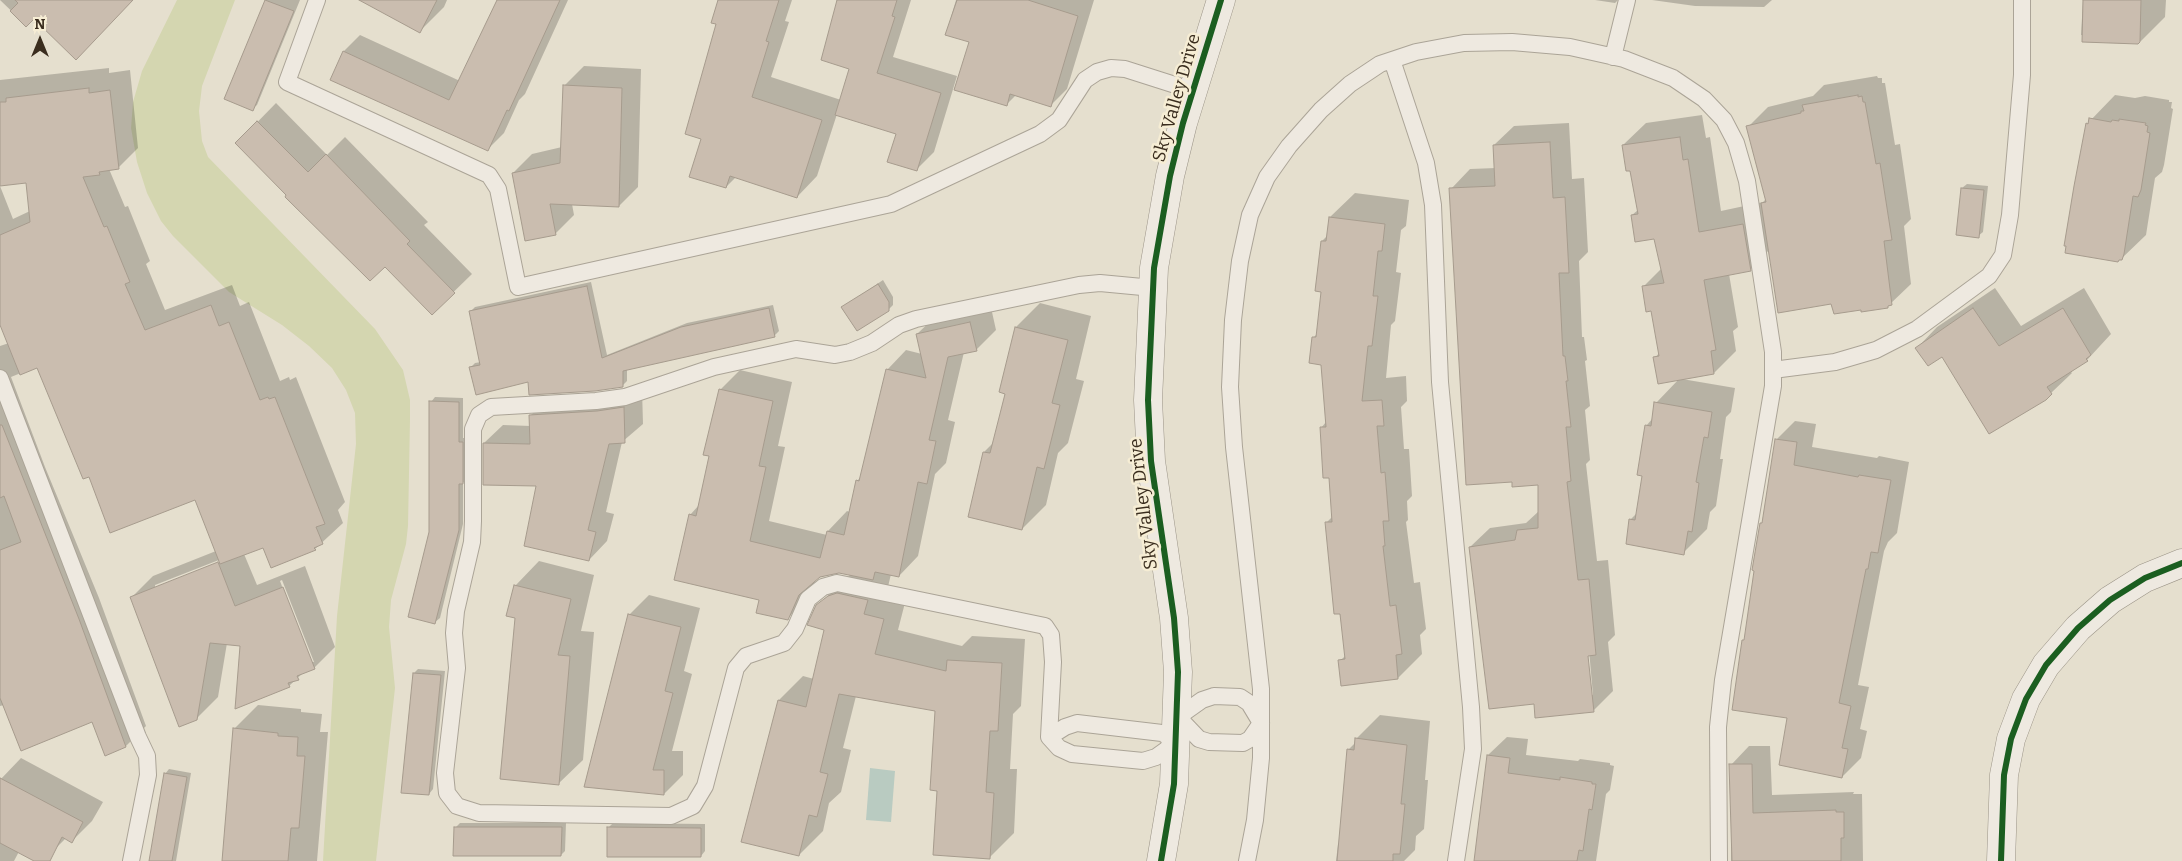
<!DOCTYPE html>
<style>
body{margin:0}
#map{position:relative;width:2182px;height:861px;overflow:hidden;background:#e5dfce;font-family:Bitter,serif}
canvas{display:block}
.north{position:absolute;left:15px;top:15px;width:50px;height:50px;-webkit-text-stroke:4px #f6edd4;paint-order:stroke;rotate:0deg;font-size:14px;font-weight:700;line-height:20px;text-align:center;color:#3a2d1e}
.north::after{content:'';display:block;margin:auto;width:18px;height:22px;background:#3a2d1e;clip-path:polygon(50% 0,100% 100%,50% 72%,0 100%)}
</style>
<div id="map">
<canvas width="2182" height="861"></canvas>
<div class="north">N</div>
</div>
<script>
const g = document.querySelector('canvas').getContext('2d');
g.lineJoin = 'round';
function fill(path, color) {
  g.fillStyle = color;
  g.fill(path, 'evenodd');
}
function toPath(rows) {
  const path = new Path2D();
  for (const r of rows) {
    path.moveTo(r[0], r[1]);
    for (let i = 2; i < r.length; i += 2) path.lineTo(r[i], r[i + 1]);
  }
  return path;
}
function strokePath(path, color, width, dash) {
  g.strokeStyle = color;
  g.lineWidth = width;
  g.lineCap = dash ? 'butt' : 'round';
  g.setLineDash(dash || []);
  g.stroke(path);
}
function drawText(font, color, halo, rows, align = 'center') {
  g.font = font + ' Bitter,serif';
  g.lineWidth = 5;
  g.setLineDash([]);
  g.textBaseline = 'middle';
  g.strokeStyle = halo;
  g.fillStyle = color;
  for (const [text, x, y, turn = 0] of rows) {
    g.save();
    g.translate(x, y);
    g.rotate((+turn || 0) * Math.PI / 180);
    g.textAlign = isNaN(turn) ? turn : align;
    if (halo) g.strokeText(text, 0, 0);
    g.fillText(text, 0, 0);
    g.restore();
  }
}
fill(toPath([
 [177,0,235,0,202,86,199,111,202,141,208,157,375,329,403,370,410,400,410,419,408,526,406,544,391,600,389,627,395,688,376,861,323,861,337,616,356,444,355,413,346,390,332,368,309,346,282,325,229,292,173,236,161,221,147,193,137,162,131,128,133,102,142,71]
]), '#d4d6b0');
fill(toPath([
 [870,768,895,771,891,822,866,820]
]), '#b9cbc1');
fill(toPath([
 [0,0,133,0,34,17,26,25],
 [266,0,300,0,257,105,252,109,226,98],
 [376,0,447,0,444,7,420,31],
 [498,0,568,0,525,94,519,100,504,133,488,149,332,79,344,51,360,35,460,81],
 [719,0,792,0,785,21,789,22,771,77,841,100,851,68,837,0,911,0,893,57,957,76,934,152,917,169,897,133,837,114,817,176,797,197,736,177,726,187,703,138],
 [956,0,1094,0,1067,89,1050,106,1016,95,1006,105,970,42,946,34],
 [1595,0,1618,0,1615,3],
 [1652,0,1772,0,1764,7,1695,6],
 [2083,0,2166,0,2165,17,2141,41,2081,35],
 [584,66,641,69,638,187,619,206,572,204,574,215,555,234,513,173,532,154,562,147,565,85],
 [109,68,109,73,130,70,138,148,118,168,109,169,125,207,128,206,150,261,146,264,165,310,232,285,240,306,249,302,280,381,289,377,290,380,296,377,345,502,338,510,343,523,315,549,264,547,244,554,257,585,305,566,335,647,314,668,305,671,289,686,241,645,227,643,218,697,196,719,132,597,153,576,216,551,196,498,90,475,38,366,11,377,45,467,99,598,146,726,126,746,93,720,4,705,0,706,0,346,9,343,0,320,0,186,13,219,30,211,28,182,0,185,0,80],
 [224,558,224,561,155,588,155,585],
 [282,580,314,662,311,662,280,581],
 [1877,76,1878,78,1882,78,1882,83,1885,83,1895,145,1900,144,1911,219,1904,226,1911,284,1888,306,1862,308,1832,303,1769,250,1750,270,1729,274,1738,327,1733,331,1736,351,1714,373,1682,379,1735,388,1731,412,1726,417,1720,459,1723,459,1716,506,1710,512,1707,529,1683,553,1630,520,1638,512,1643,475,1646,426,1653,418,1656,403,1679,379,1655,358,1659,353,1652,310,1643,287,1662,268,1655,238,1632,215,1638,210,1631,169,1623,145,1646,123,1702,115,1706,138,1710,137,1721,211,1763,202,1766,199,1748,127,1768,107,1813,96,1824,85],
 [2115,95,2135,98,2145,96,2169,100,2169,102,2172,102,2171,108,2173,109,2164,165,2162,172,2155,178,2146,235,2121,259,2087,124],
 [276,103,327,155,345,137,428,222,424,225,472,274,432,313,385,265,288,195,237,143],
 [1569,123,1572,179,1584,178,1588,252,1579,261,1582,337,1584,337,1587,360,1585,361,1590,406,1585,410,1590,460,1586,464,1597,561,1608,560,1615,635,1608,642,1613,691,1593,711,1535,702,1470,547,1490,528,1526,523,1539,511,1539,483,1451,189,1470,169,1496,168,1494,145,1514,126],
 [1586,650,1589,650,1593,695,1591,695],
 [1967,184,1988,186,1983,232,1978,236,1958,234,1962,188],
 [1355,193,1409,200,1406,226,1401,230,1396,272,1401,273,1395,321,1391,325,1386,378,1406,376,1407,401,1401,407,1404,449,1409,449,1412,496,1407,501,1408,520,1406,522,1414,583,1420,582,1426,629,1420,635,1422,654,1398,678,1340,661,1346,655,1326,523,1333,516,1330,476,1321,428,1326,422,1322,364,1314,337,1317,334,1322,291,1322,241,1328,235,1330,217],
 [883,280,893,297,893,305,888,310,843,307],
 [591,282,607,355,687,323,773,305,779,331,774,336,627,368,627,381,622,386,529,381,470,368,475,363,481,362,470,312,475,307],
 [1995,288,2021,326,2084,288,2111,334,2087,360,2070,371,2072,373,2051,393,1990,433,1942,355,1917,348,1937,327],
 [990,303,996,330,976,350,964,352,948,420,955,422,946,463,935,474,918,556,899,576,891,574,887,591,907,595,898,630,962,646,972,636,1025,639,1021,706,1013,714,1010,769,1017,769,1014,833,990,857,938,790,936,710,856,696,843,748,851,750,841,792,829,803,823,831,799,855,779,700,803,676,814,679,826,629,817,606,851,574,839,572,817,578,807,599,787,619,760,599,690,515,699,505,710,455,720,390,740,370,792,382,778,446,785,447,769,521,827,535,828,531,847,511,850,512,857,481,861,477,887,370,906,350,922,354,917,334,937,315],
 [1040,303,1091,316,1076,379,1084,381,1068,443,1058,453,1046,505,1022,529,984,452,994,442,1007,393,1016,327],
 [642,389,643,424,622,442,606,512,614,514,607,541,589,560,537,484,484,443,503,425,531,426,531,415,549,397],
 [435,397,463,398,463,438,467,438,467,479,463,483,463,524,440,618,435,622,430,532,431,402],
 [1795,421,1816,424,1812,447,1877,458,1879,456,1909,462,1897,533,1888,542,1884,551,1858,685,1869,687,1860,729,1867,731,1861,758,1842,777,1789,717,1746,638,1761,524,1763,521,1776,440],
 [539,561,594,575,581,631,594,632,583,760,558,784,516,617,515,586],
 [649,595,700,608,684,671,692,674,672,751,683,751,683,775,664,794,585,786,629,615],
 [418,669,445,671,433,789,429,794,414,673],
 [258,705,301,709,301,712,322,714,320,732,328,732,317,861,223,861,234,729],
 [1380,715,1430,721,1425,780,1428,780,1424,829,1416,836,1415,850,1404,861,1336,861,1338,844,1340,842,1348,750,1355,743,1356,739],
 [1507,737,1528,739,1526,755,1578,761,1580,759,1610,763,1610,765,1614,766,1610,790,1606,794,1596,861,1475,861,1488,755],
 [1749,746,1770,746,1772,795,1854,792,1853,794,1862,794,1863,861,1731,861,1731,847,1733,844,1731,765],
 [21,758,103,802,92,821,72,841,66,838,55,849,23,844,14,861,0,861,0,780],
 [169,769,191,773,176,861,152,861,165,774],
 [460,823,566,823,565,851,561,855,455,828],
 [613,823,705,824,705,851,701,856,608,828]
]), '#0003');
const building = toPath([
 [15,0,133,0,76,60,34,19,26,27,10,11,18,3,15,0],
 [265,0,294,11,253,111,224,99,265,0],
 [359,0,437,0,420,33,359,0],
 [497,0,560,0,509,111,507,110,488,151,330,80,343,51,449,100,497,0],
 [718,0,779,0,766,41,769,42,752,97,822,120,797,198,730,176,726,188,689,177,701,139,685,134,716,24,711,23,718,0],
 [837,0,897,0,892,16,895,17,877,73,941,93,917,171,887,162,896,134,835,115,849,69,821,60,837,0],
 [957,0,1028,0,1078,16,1051,107,1010,94,1007,106,954,90,969,42,945,35,957,0],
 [2083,0,2141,0,2140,42,2138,44,2082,42,2083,0],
 [563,85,622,88,619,207,550,204,556,235,525,241,512,173,560,163,563,85],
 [89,88,89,93,110,90,119,169,99,172,100,175,83,177,104,227,107,226,130,282,125,284,145,330,211,305,219,326,229,322,260,400,268,397,269,399,275,397,325,524,316,527,323,544,314,548,316,550,271,568,263,548,220,564,195,500,110,533,89,477,83,479,37,368,20,375,0,325,0,235,30,222,26,183,0,186,0,102,6,102,6,98,89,88],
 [1858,95,1858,97,1862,96,1863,102,1865,102,1876,164,1880,163,1892,240,1884,241,1892,305,1888,306,1888,308,1861,312,1861,310,1834,314,1831,304,1778,313,1761,203,1766,202,1746,126,1801,113,1801,111,1804,111,1802,105,1858,95],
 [2089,118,2111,122,2112,120,2119,121,2119,119,2146,123,2145,125,2148,126,2147,132,2150,133,2141,190,2138,197,2133,196,2124,254,2122,260,2119,260,2118,262,2065,253,2066,246,2064,246,2074,186,2086,123,2088,124,2089,118],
 [257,121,308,172,326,154,410,241,407,244,455,293,432,315,385,267,370,281,285,197,286,195,235,143,257,121],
 [1680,137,1683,160,1688,159,1699,232,1743,224,1751,271,1704,280,1716,350,1711,351,1714,374,1658,384,1653,357,1659,356,1651,311,1646,312,1642,286,1664,283,1654,239,1635,242,1631,215,1638,214,1630,171,1626,171,1622,145,1680,137],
 [1550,142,1553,198,1565,197,1569,273,1559,273,1563,356,1565,356,1568,381,1566,381,1571,427,1566,427,1571,481,1567,482,1578,580,1589,579,1596,655,1588,656,1594,712,1535,718,1534,704,1489,709,1469,547,1515,540,1517,530,1538,528,1538,485,1512,487,1512,482,1466,485,1449,188,1495,186,1493,145,1550,142],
 [1961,188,1984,190,1979,238,1956,235,1961,188],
 [1329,217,1385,224,1382,251,1378,251,1373,296,1378,296,1372,346,1368,346,1362,401,1382,400,1384,426,1377,426,1381,473,1385,472,1389,521,1383,521,1385,546,1383,546,1390,606,1396,605,1402,654,1396,655,1398,679,1341,686,1338,660,1345,659,1340,614,1334,614,1325,522,1332,522,1329,478,1323,478,1320,427,1326,427,1321,365,1309,363,1312,337,1316,337,1321,292,1315,291,1321,241,1326,241,1329,217],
 [878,284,889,302,889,311,857,331,841,307,878,284],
 [587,286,602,358,681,327,769,308,775,337,623,371,623,387,595,391,529,395,528,382,476,395,469,367,480,365,469,311,587,286],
 [1973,308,1999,346,2063,308,2091,355,2086,359,2088,361,2047,387,2052,394,2046,400,1989,434,1942,357,1928,366,1915,348,1973,308],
 [970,322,977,351,948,357,929,440,936,441,927,484,918,482,899,577,875,572,873,580,839,573,820,577,799,595,788,620,756,613,759,600,674,580,689,514,696,516,709,456,703,455,719,389,773,401,759,466,766,467,750,541,820,558,827,531,844,535,856,480,859,481,886,369,926,378,916,334,970,322],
 [1015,327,1068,340,1052,403,1060,405,1044,469,1037,467,1022,530,968,517,983,452,990,453,1005,394,999,392,1015,327],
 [429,401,459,402,459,442,463,442,463,484,459,484,459,530,435,624,408,617,429,532,429,401],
 [1654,402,1712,412,1708,438,1704,437,1696,482,1699,483,1692,532,1688,531,1684,555,1626,544,1629,519,1635,520,1642,476,1637,475,1645,425,1651,426,1654,402],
 [624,407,625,443,609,444,588,530,596,532,589,561,524,546,536,486,483,485,483,443,530,444,529,415,597,411,624,407],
 [0,425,2,425,79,619,126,747,105,756,92,722,21,751,0,698,0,550,21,542,4,496,0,498,0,425],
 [1775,439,1797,442,1794,465,1858,477,1859,475,1891,480,1878,553,1871,552,1868,569,1866,569,1839,703,1851,706,1842,748,1848,749,1842,778,1779,765,1787,718,1732,710,1742,640,1744,640,1754,571,1752,570,1760,523,1762,523,1775,439],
 [218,562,235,606,283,587,315,669,297,676,299,680,288,683,290,687,235,709,240,646,210,643,197,720,179,727,130,597,218,562],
 [514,585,571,599,558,655,570,656,559,785,500,779,515,618,506,616,514,585],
 [837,593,868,600,864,614,884,619,875,654,946,671,947,660,1002,663,998,731,990,731,986,792,994,793,990,859,933,855,937,791,930,790,935,711,839,694,820,772,828,774,817,817,809,815,799,856,741,842,778,700,806,707,824,630,807,625,816,605,828,596,837,593],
 [628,614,681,627,665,691,673,693,653,770,664,770,664,795,584,787,628,614],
 [413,673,441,675,429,795,401,793,413,673],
 [233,728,278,733,278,736,298,737,297,756,305,756,299,828,291,828,288,861,222,861,233,728],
 [1355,738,1407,745,1401,804,1405,804,1400,854,1393,854,1393,861,1337,861,1347,749,1354,750,1355,738],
 [1487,755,1510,758,1508,773,1560,780,1560,777,1592,782,1592,784,1596,784,1592,810,1589,809,1583,851,1579,850,1577,861,1474,861,1487,755],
 [1729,764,1752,764,1753,813,1836,810,1836,812,1844,812,1844,838,1841,838,1841,861,1732,861,1729,764],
 [164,773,187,777,172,861,149,861,164,773],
 [0,778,83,822,72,843,62,837,50,861,34,861,0,843,0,778],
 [454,827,562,827,561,856,453,856,454,827],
 [607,827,701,828,701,857,607,857,607,827]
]);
fill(building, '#cabdaf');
strokePath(building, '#a69b8d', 1);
const lane = toPath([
 [317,0,287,82,489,175,498,189,518,287,891,204,1040,134,1059,120,1085,80,1097,72,1111,68,1125,69,1194,91],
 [1613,57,1627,0],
 [1392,60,1426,163,1433,205,1440,382,1471,707,1473,749,1456,861],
 [1773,370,1835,362,1876,350,1917,329,1989,276,2003,255,2010,215,2022,75,2022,0],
 [0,378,138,737,147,756,148,775,131,861],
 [1214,696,1240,697,1249,703,1261,723,1250,739,1243,743,1209,742,1199,739,1178,717,1202,700,1214,696],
 [1049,737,1065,727,1077,723,1162,733,1177,742,1156,757,1143,761,1072,754,1059,748,1049,737,1053,662,1051,635,1045,626,837,583,823,587,808,599,795,629,784,643,746,656,736,668,705,786,693,806,671,816,479,813,457,806,447,793,445,773,457,668,454,633,456,611,472,542,473,521,473,429,479,415,491,407,596,401,625,397,714,367,796,349,835,355,850,352,872,343,899,325,916,319,1079,285,1100,283,1153,288],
 [1247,861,1255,820,1261,758,1261,689,1234,447,1230,387,1233,320,1240,261,1250,215,1267,177,1289,146,1321,110,1350,84,1380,64,1416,52,1464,43,1512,42,1570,47,1624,59,1673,78,1704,99,1724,120,1736,143,1747,181,1773,352,1773,386,1723,680,1718,727,1719,861]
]);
const secondary = toPath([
 [1161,861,1174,784,1178,672,1174,618,1151,461,1148,400,1154,268,1170,176,1183,123,1221,0],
 [2001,861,2004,775,2011,739,2026,699,2046,665,2078,628,2110,600,2145,578,2182,563]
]);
strokePath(lane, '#aba497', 18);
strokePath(secondary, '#9a9386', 29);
strokePath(lane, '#eee9e0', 16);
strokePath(secondary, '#eee9e0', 28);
strokePath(toPath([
 [1161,861,1174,784,1178,672,1174,618,1151,461,1148,400,1154,268,1170,176,1183,123,1221,0],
 [2001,861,2004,775,2011,739,2026,699,2046,665,2078,628,2110,600,2145,578,2182,563]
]), '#1b5e20', 6);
drawText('18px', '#3a2d1e', '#f6edd4', [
 ["Sky Valley Drive",1177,98,-74],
 ["Sky Valley Drive",1144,504,-97]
]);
</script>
